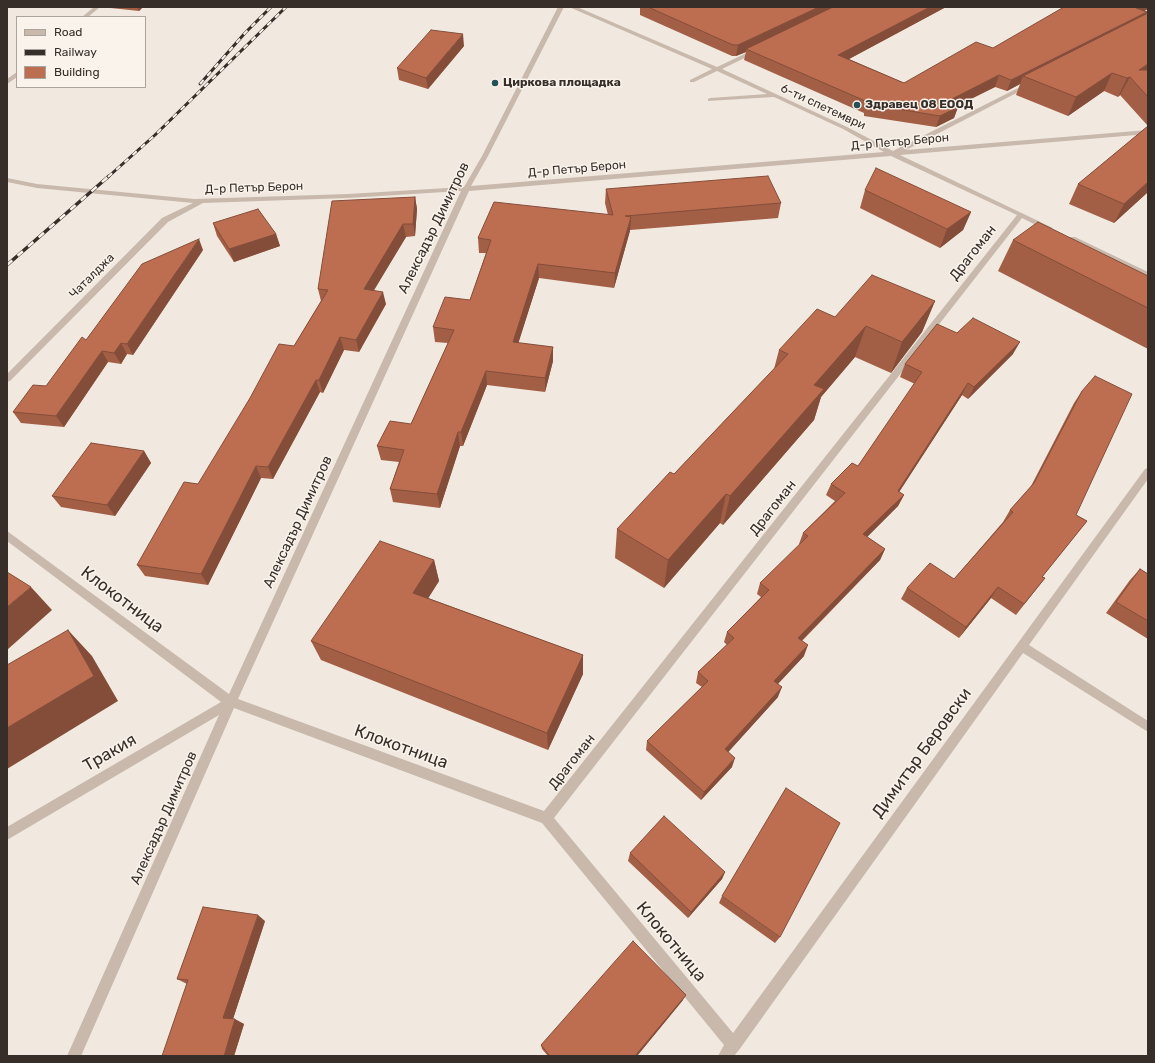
<!DOCTYPE html>
<meta charset="utf-8">
<style>
body{margin:0}
#map{position:relative;width:1155px;height:1063px;overflow:hidden;background:#f1e9df;font-family:Rubik,sans-serif}
canvas{display:block}
.frame{position:absolute;inset:0;border:8px solid #372e2a;pointer-events:none}
.legend{position:absolute;left:16px;top:16px;width:130px;height:72px;box-sizing:border-box;background:#f9f3eb;border:1px solid #aba49e;margin:0;padding:5px 7px;list-style:none;font-size:12px;color:#372e2a}
.legend li{display:flex;align-items:center;gap:8px;height:20px}
.legend b{width:20px;border:1px solid #aba49e}
</style>
<div id="map">
<canvas width="1155" height="1063"></canvas>
<div class="frame"></div>
<ul class="legend">
<li><b style="height:5px;background:#c8b9ac"></b>Road</li>
<li><b style="height:5px;background:#372e2a"></b>Railway</li>
<li><b style="height:11px;background:#bd6e51"></b>Building</li>
</ul>
</div>
<script>
const g = document.querySelector('canvas').getContext('2d');
g.lineJoin = 'round';
function toPath(rows) {
  const path = new Path2D();
  for (const r of rows) {
    path.moveTo(r[0], r[1]);
    for (let i = 2; i < r.length; i += 2) path.lineTo(r[i], r[i + 1]);
  }
  return path;
}
function fill(path, color) {
  g.fillStyle = color;
  g.fill(path, 'evenodd');
}
function strokePath(path, color, width, dash) {
  g.strokeStyle = color;
  g.lineWidth = width;
  g.lineCap = dash ? 'butt' : 'round';
  g.setLineDash(dash || []);
  g.stroke(path);
}
function drawText(font, color, halo, rows, align = 'center') {
  g.font = font + ' Rubik,sans-serif';
  g.lineWidth = 3;
  g.setLineDash([]);
  g.textBaseline = 'middle';
  g.strokeStyle = halo;
  g.fillStyle = color;
  for (const [text, x, y, turn = 0] of rows) {
    g.save();
    g.translate(x, y);
    g.rotate((+turn || 0) * Math.PI / 180);
    g.textAlign = isNaN(turn) ? turn : align;
    if (halo) g.strokeText(text, 0, 0);
    g.fillText(text, 0, 0);
    g.restore();
  }
}
fill(toPath([
 [94,7,100,7,88,17,82,17,94,7],
 [558,7,564,7,488,156,471,186,884,152,843,129,774,97,708,101,708,99,710,98,767,94,717,71,694,82,690,82,690,80,712,69,569,7,577,7,717,67,755,49,759,49,759,51,722,69,847,127,893,151,1030,82,1032,83,1032,85,906,150,1148,130,1148,134,900,155,1053,228,1049,230,1046,230,1022,218,554,818,733,1033,1145,469,1148,468,1148,479,1029,645,1148,721,1148,732,1023,653,739,1050,734,1056,718,1056,724,1045,542,823,234,708,81,1056,67,1056,219,715,7,840,7,827,221,702,7,541,7,531,229,694,461,191,348,198,203,203,168,222,10,381,7,382,7,374,162,218,193,203,37,188,7,182,7,178,37,184,194,199,348,194,464,187,482,156,558,7],
 [891,156,1017,215,544,811,238,699,469,191,891,156],
 [17,72,17,77,7,84,7,79,17,72],
 [1069,237,1075,237,1148,272,1148,277,1069,241,1069,237]
]), '#c8b9ac');
const railFar1 = toPath([
 [200,84,245,33,271,7],
 [108,177,155,135,286,7]
]);
const rail = toPath([
 [7,265,109,176]
]);
strokePath(railFar1, '#372e2a', 3);
strokePath(rail, '#372e2a', 3.5);
strokePath(railFar1, '#f9f3eb', 2, [5.5]);
strokePath(rail, '#f9f3eb', 2.5, [7]);
fill(toPath([
 [101,7,143,7,139,11],
 [640,7,946,7,849,59,904,83,993,48,1145,11,1147,12,1146,14,1148,13,1148,192,1114,223,1069,204,1078,184,1148,126,1120,95,1118,97,1104,91,1068,116,1016,95,1020,84,1007,91,995,87,957,106,958,107,954,118,936,127,864,116,864,113,744,60,746,52,736,56,732,56,640,15],
 [464,46,428,89,399,80,397,68],
 [606,189,781,203,778,218,630,230,614,288,539,278,518,343,553,347,553,361,545,392,487,385,463,446,460,446,440,508,393,502,390,489,399,462,381,460,377,446,411,424,448,343,435,342,433,327,470,300,486,253,479,253,478,238,608,215,605,203],
 [865,190,971,212,963,230,940,248,860,208],
 [415,197,417,209,415,236,406,237,373,291,386,304,359,352,344,350,323,393,320,392,273,479,261,478,208,585,145,576,137,565,198,484,294,346,321,301,318,289],
 [213,223,276,234,280,246,234,262,217,236],
 [1013,240,1148,276,1148,349,998,271],
 [203,250,133,355,127,354,121,364,108,362,64,427,21,423,13,412,46,386,86,340],
 [935,301,922,332,891,373,855,357,821,397,814,420,723,525,720,523,664,588,615,558,617,529,674,474,774,369,779,350,835,317],
 [957,333,1013,354,968,399,962,395,899,492,904,495,898,506,867,537,885,549,880,560,802,641,804,656,778,684,778,697,728,752,732,767,701,800,646,750,647,741,702,687,696,683,698,672,727,645,724,642,727,632,761,597,757,594,760,583,800,545,799,544,803,533,835,501,826,495,831,484,858,466,915,384,900,377,905,364],
 [1082,391,1076,515,1087,521,1042,577,1045,578,1016,615,991,598,959,638,901,599,907,588,954,579,1003,522,1010,510,1030,488,1074,403],
 [144,451,151,463,115,516,61,507,52,496],
 [434,560,439,581,428,598,583,655,583,674,548,750,321,660,311,641],
 [1140,569,1148,574,1148,639,1106,613,1130,580],
 [630,853,725,872,722,879,688,918,628,861],
 [722,896,780,937,775,943,719,903],
 [265,921,233,1019,244,1024,234,1056,187,984,177,979],
 [683,1000,637,1056,548,1056,542,1049,541,1045]
]), '#a35f46');
fill(toPath([
 [137,7,143,7,139,11],
 [819,7,840,7,746,49,746,52,736,56,738,45],
 [930,7,946,7,836,66,838,55],
 [1138,7,1148,7,1148,9,1131,19,1136,8],
 [1147,12,1142,23,1023,76,1020,84,1007,91,1011,80],
 [463,34,464,46,428,89,426,78],
 [1148,64,1148,76,1139,70],
 [1112,73,1104,91,1068,116,1076,97],
 [999,75,995,87,942,113,946,102],
 [1130,77,1120,95,1118,97,1127,78],
 [958,107,954,118,936,127,940,116],
 [1148,182,1148,192,1114,223,1124,204],
 [415,197,417,209,415,236,413,224],
 [971,212,963,230,940,248,947,229],
 [631,217,630,231,614,288,615,273],
 [403,224,406,237,367,302,364,289],
 [276,234,280,246,234,262,229,249],
 [199,239,203,250,133,355,127,344],
 [538,264,539,278,514,357,513,342],
 [383,292,386,304,359,352,356,340],
 [935,301,922,332,891,373,902,342],
 [866,326,855,357,821,397,814,420,723,525,730,496,814,385],
 [340,337,344,350,323,393,319,380],
 [1020,342,1013,354,968,399,974,387],
 [121,343,127,354,121,364,114,353],
 [553,347,553,361,545,392,545,378],
 [102,351,108,362,64,427,56,416],
 [486,371,487,385,463,446,461,432],
 [316,380,320,392,273,479,268,467],
 [968,383,962,395,892,503,898,491],
 [458,432,460,446,440,508,437,494],
 [144,451,151,463,115,516,107,505],
 [256,466,261,478,208,585,201,574],
 [726,494,720,523,664,588,668,560],
 [904,495,898,506,858,546,863,534],
 [885,549,880,560,794,648,798,638],
 [434,560,439,581,419,613,413,593],
 [31,587,52,610,7,650,7,607],
 [998,587,991,598,959,638,966,627],
 [68,630,92,656,118,701,7,769,7,728],
 [808,645,804,656,771,691,774,681],
 [583,655,583,674,548,750,547,733],
 [782,687,778,697,722,759,725,749],
 [735,758,732,767,701,800,704,792],
 [725,872,722,879,688,918,691,912],
 [258,915,265,921,232,1022,223,1018],
 [686,995,683,1000,637,1056,635,1056],
 [235,1019,244,1024,234,1056,224,1056]
]), '#844d39');
const building = toPath([
 [648,7,819,7,738,45,733,45,648,7],
 [833,7,930,7,838,55,904,83,976,42,993,48,1064,7,1138,7,1136,8,1147,12,1011,80,999,75,946,102,958,107,940,116,867,104,870,103,746,49,833,7],
 [1148,13,1148,64,1139,70,1148,70,1148,97,1130,77,1127,78,1112,73,1076,97,1023,76,1148,13],
 [431,30,463,34,426,78,397,68,431,30],
 [1148,126,1148,182,1124,204,1078,184,1148,126],
 [876,168,971,212,947,229,865,190,876,168],
 [768,176,781,203,625,216,631,217,615,273,538,264,513,342,553,347,545,378,486,371,461,432,458,432,437,494,390,489,404,450,377,446,390,421,411,424,454,330,433,327,445,297,470,300,491,240,478,238,494,202,613,215,606,189,768,176],
 [415,197,413,224,403,224,364,289,383,292,356,340,340,337,319,380,316,380,268,467,256,466,201,574,137,565,184,482,198,484,250,398,279,344,294,346,328,290,318,289,332,201,415,197],
 [258,209,276,234,229,249,213,223,258,209],
 [1038,222,1148,276,1148,308,1013,240,1038,222],
 [199,239,127,344,121,343,114,353,102,351,56,416,13,412,33,385,46,386,82,337,86,340,142,264,199,239],
 [872,275,935,301,902,342,866,326,814,385,824,389,730,496,726,494,668,560,617,529,670,472,674,474,788,354,779,350,817,309,835,317,872,275],
 [973,318,1020,342,974,387,968,383,898,491,904,495,863,534,885,549,798,638,808,645,774,681,782,687,725,749,735,758,704,792,647,741,708,681,698,672,734,638,727,632,769,590,760,583,808,536,803,533,845,493,831,484,852,463,858,466,922,372,905,364,937,324,957,333,973,318],
 [1095,376,1132,394,1076,515,1087,521,1042,577,1045,578,1024,604,998,587,966,627,907,588,930,563,954,579,1013,512,1010,510,1034,483,1082,391,1095,376],
 [91,443,144,451,107,505,52,496,91,443],
 [380,541,434,560,413,593,583,655,547,733,311,641,380,541],
 [1140,569,1148,574,1148,621,1116,602,1140,569],
 [7,572,31,587,7,607,7,572],
 [68,630,94,676,7,728,7,665,68,630],
 [786,788,840,823,780,937,722,896,786,788],
 [664,816,725,872,691,912,630,853,664,816],
 [203,907,258,915,223,1018,235,1019,224,1056,162,1056,188,980,177,979,203,907],
 [633,941,686,995,635,1056,550,1056,541,1045,633,941]
]);
fill(building, '#bd6e51');
strokePath(building, '#844d39', 1);
for (const [x, y, r, color] of [
 [495,83,4,"#235155"],
 [857,105,4,"#235155"]
]) {
  const dot = new Path2D();
  dot.arc(x, y, r, 0, 2 * Math.PI);
  g.fillStyle = color;
  g.fill(dot);
  strokePath(dot, '#f9f3eb', 1.5);
}
drawText('bold 12px', '#372e2a', '#f9f3eb', [
 ["Циркова площадка",503,83],
 ["Здравец 08 ЕООД",865,105]
], 'left');
drawText('12px', '#372e2a', '#f9f3eb', [
 ["6-ти спетември",823,107,25],
 ["Д-р Петър Берон",900,142,-5],
 ["Д-р Петър Берон",577,169,-5],
 ["Д-р Петър Берон",254,188,-2],
 ["Чаталджа",92,276,-45]
]);
drawText('14px', '#372e2a', '#f9f3eb', [
 ["Алексадър Димитров",434,228,-64],
 ["Драгоман",973,253,-52],
 ["Драгоман",773,508,-52],
 ["Алексадър Димитров",298,522,-65],
 ["Драгоман",572,762,-52],
 ["Алексадър Димитров",164,818,-66]
]);
drawText('17px', '#372e2a', '#f9f3eb', [
 ["Клокотница",122,600,37],
 ["Клокотница",401,747,20],
 ["Тракия",110,753,-30],
 ["Димитър Беровски",922,753,-54],
 ["Клокотница",671,942,50]
]);
</script>
